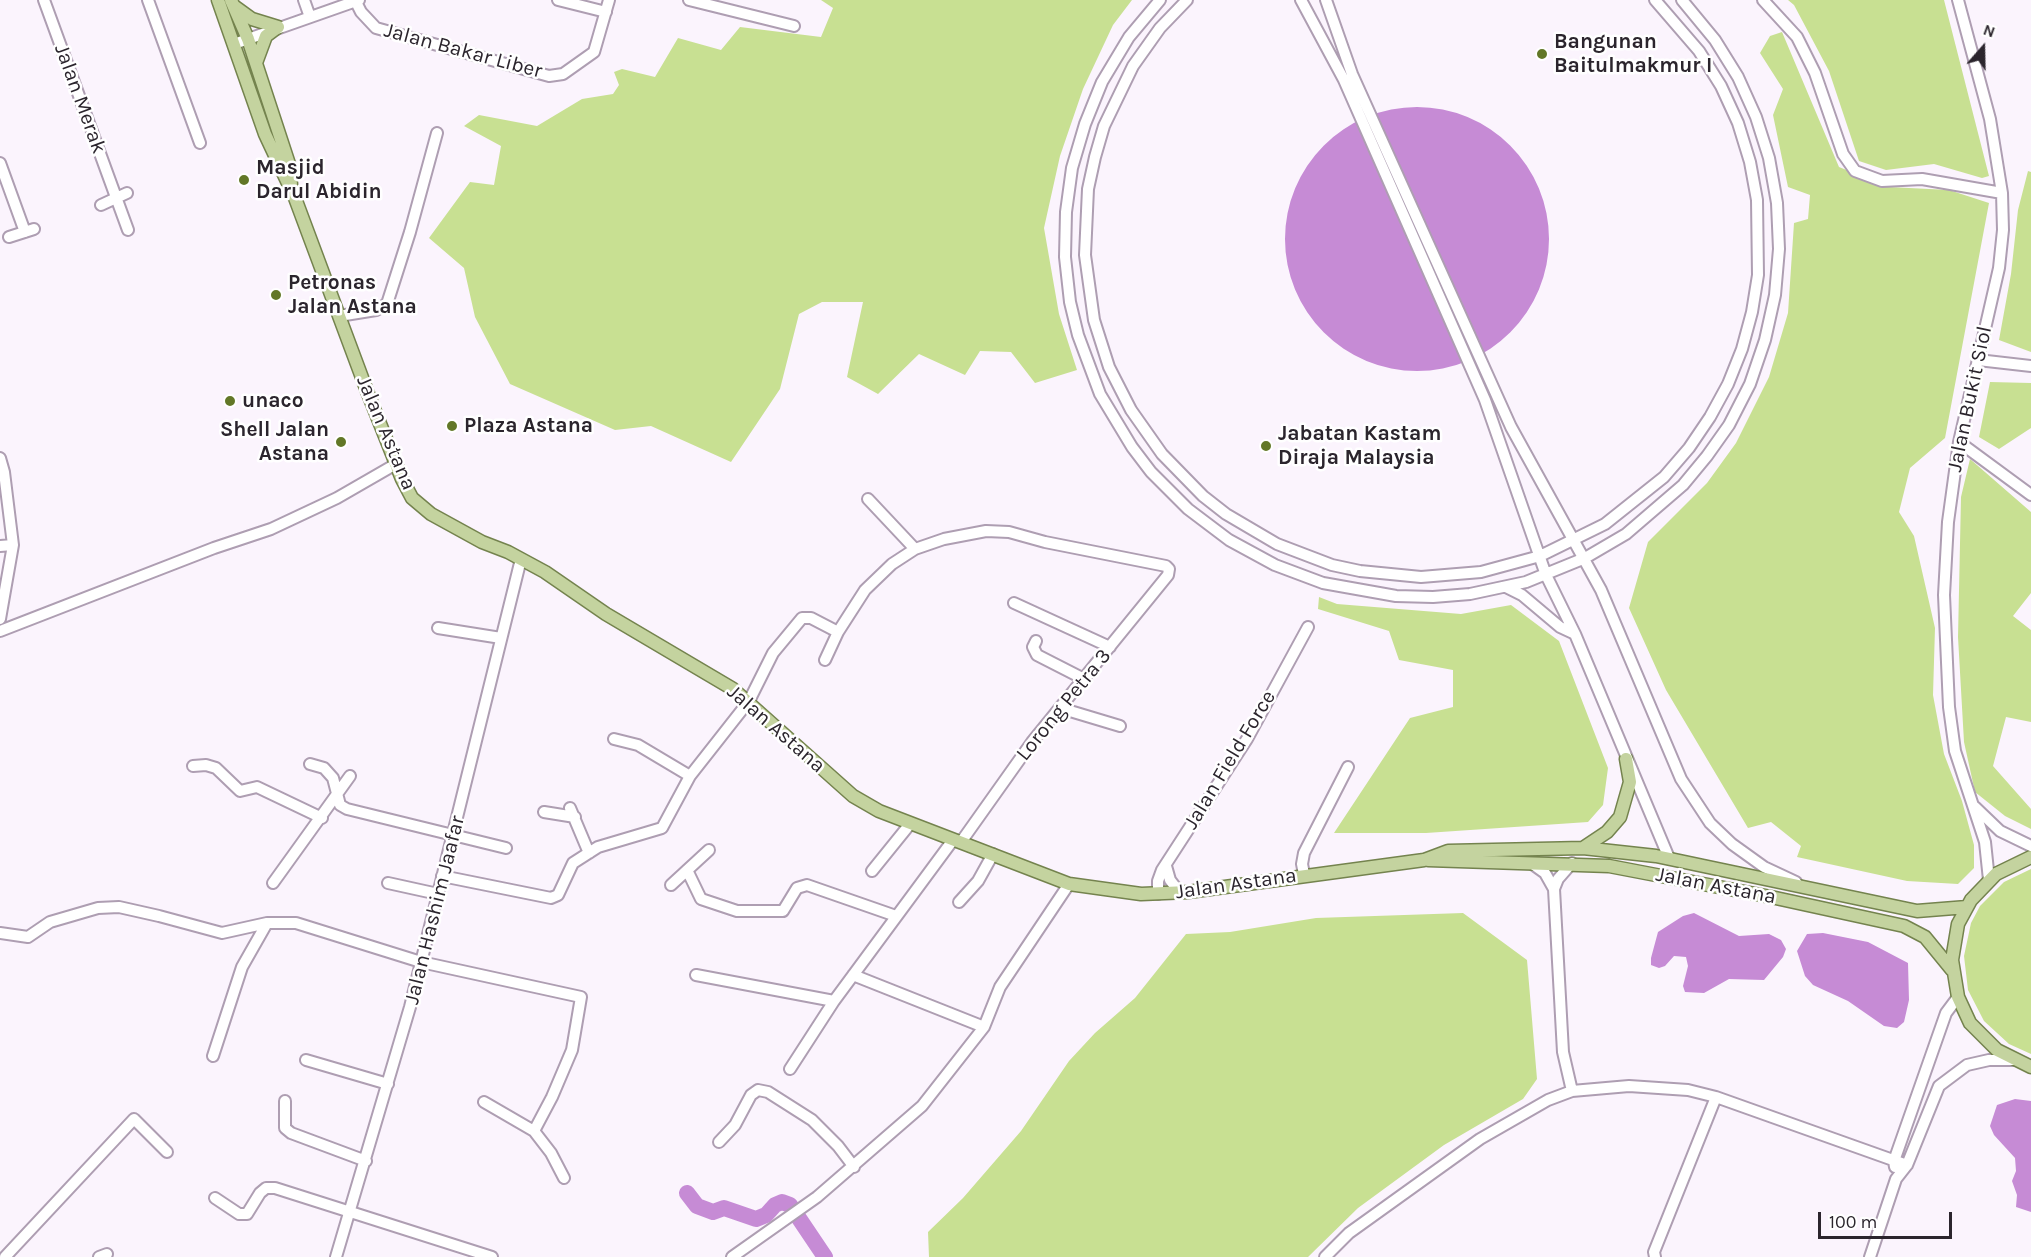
<!DOCTYPE html>
<style>
body{margin:0}
#map{position:relative;width:2031px;height:1257px;overflow:hidden;background:#fbf4fd;font-family:Karla,sans-serif}
canvas{display:block}
.north{position:absolute;left:1953px;top:18px;width:60px;height:60px;-webkit-text-stroke:4px #fff;paint-order:stroke;rotate:20deg;font-size:16px;font-weight:700;line-height:24px;text-align:center;color:#2b252d}
.north::after{content:'';display:block;margin:auto;width:21px;height:27px;background:#2b252d;clip-path:polygon(50% 0,100% 100%,50% 72%,0 100%)}
.scale{position:absolute;left:1818px;top:1212px;width:134px;height:27px;box-sizing:border-box;border:3px solid #2b252d;border-top:0;padding-left:8px;font-size:18px;line-height:21px;white-space:nowrap;color:#2b252d;-webkit-text-stroke:4px #fff;paint-order:stroke}
</style>
<div id="map">
<canvas width="2031" height="1257"></canvas>
<div class="north">N</div>
<div class="scale">100 m</div>
</div>
<script>
const g = document.querySelector('canvas').getContext('2d');
g.lineJoin = 'round';
function fill(path, color) {
  g.fillStyle = color;
  g.fill(path, 'evenodd');
}
function toPath(rows) {
  const path = new Path2D();
  for (const r of rows) {
    if (r.length === 3) {
      path.moveTo(r[0] + r[2], r[1]);
      path.arc(r[0], r[1], r[2], 0, 2 * Math.PI);
      continue;
    }
    path.moveTo(r[0], r[1]);
    for (let i = 2; i < r.length; i += 2) path.lineTo(r[i], r[i + 1]);
  }
  return path;
}
function strokePath(path, color, width, dash) {
  g.strokeStyle = color;
  g.lineWidth = width;
  g.lineCap = dash ? 'butt' : 'round';
  g.setLineDash(dash || []);
  g.stroke(path);
}
function drawText(font, color, halo, rows, align = 'center') {
  g.font = font + ' Karla,sans-serif';
  g.lineWidth = 5;
  g.setLineDash([]);
  g.textBaseline = 'middle';
  g.strokeStyle = halo;
  g.fillStyle = color;
  for (const [text, x, y, turn = 0] of rows) {
    g.save();
    g.translate(x, y);
    g.rotate((+turn || 0) * Math.PI / 180);
    g.textAlign = isNaN(turn) ? turn : align;
    if (halo) g.strokeText(text, 0, 0);
    g.fillText(text, 0, 0);
    g.restore();
  }
}
fill(toPath([
 [821,0,1132,0,1113,25,1083,89,1060,156,1044,228,1059,314,1077,370,1035,383,1011,352,980,351,965,375,919,354,878,394,847,377,863,302,822,302,799,314,780,389,731,462,651,426,615,430,510,384,475,317,464,268,429,238,470,182,494,185,501,146,464,126,479,115,537,126,582,99,613,94,619,85,614,72,622,69,655,77,678,38,721,50,740,27,821,37,833,8],
 [1788,0,1944,0,1989,176,1982,178,1934,164,1886,170,1859,161,1829,71,1794,5],
 [1782,32,1839,167,1889,187,1949,190,1989,203,1945,438,1910,468,1899,512,1914,536,1935,628,1933,695,1944,754,1962,801,1974,845,1974,868,1958,884,1907,881,1797,857,1801,846,1771,822,1748,828,1666,690,1629,608,1648,542,1707,483,1736,443,1769,377,1788,313,1794,223,1808,219,1810,195,1788,187,1773,115,1783,89,1760,53,1770,36],
 [2028,171,2031,172,2031,352,1999,340,2011,274,2018,210],
 [1990,382,2031,383,2031,428,1999,449,1979,437],
 [1970,459,2031,512,2031,593,2013,616,2031,630,2031,722,2006,717,1993,766,2031,809,2031,829,2005,816,1975,792,1964,742,1958,637,1961,497],
 [1319,597,1337,604,1461,614,1511,605,1559,641,1608,768,1603,805,1588,822,1426,833,1334,833,1410,718,1453,707,1453,670,1399,660,1389,631,1318,609],
 [2031,869,2031,1054,2009,1044,1984,1021,1968,990,1964,956,1971,923,1980,906,2004,882],
 [1463,913,1527,960,1537,1079,1523,1099,1444,1145,1358,1208,1308,1257,929,1257,928,1232,963,1198,1021,1131,1069,1061,1095,1033,1135,998,1186,934,1230,932,1316,918]
]), '#c8e092');
fill(toPath([
 [1417,239,132],
 [1694,913,1739,936,1769,934,1781,940,1786,949,1783,957,1764,980,1729,979,1704,993,1685,992,1683,986,1688,966,1686,957,1674,956,1665,966,1659,968,1651,965,1651,958,1658,932,1683,916],
 [1823,933,1868,942,1908,963,1909,1000,1904,1022,1897,1028,1884,1026,1848,1001,1813,985,1805,976,1797,951,1807,934],
 [2015,1099,2031,1101,2031,1212,2016,1207,2017,1195,2012,1181,2016,1171,2015,1158,1994,1135,1990,1126,1997,1105]
]), '#c68bd5');
strokePath(toPath([
 [687,1193,697,1206,713,1212,724,1208,756,1219,766,1215,775,1205,782,1202,790,1205,825,1257]
]), '#c68bd5', 16);
const minor = toPath([
 [44,0,128,230],
 [148,0,200,143],
 [304,0,310,17],
 [558,0,606,12],
 [689,0,794,26],
 [1160,0,1129,37,1102,82,1085,124,1072,168,1066,212,1065,257,1070,302,1078,335,1100,394,1132,447,1151,472,1188,509,1229,540,1275,565,1323,583,1396,596,1433,597,1470,594,1526,582,1585,558,1626,534,1683,485,1707,456,1729,425,1750,384,1765,340,1775,295,1779,249,1777,203,1769,158,1756,117,1738,77,1715,40,1682,0],
 [1187,0,1160,28,1133,66,1104,126,1095,157,1088,189,1085,255,1094,320,1109,367,1131,410,1162,454,1203,496,1226,514,1277,544,1332,565,1360,571,1421,577,1481,572,1540,556,1605,524,1664,477,1689,448,1710,417,1728,384,1742,349,1752,312,1758,275,1757,200,1750,162,1738,123,1721,86,1699,51,1655,0],
 [1301,0,1344,80,1485,400,1546,575,1575,634,1669,858],
 [1326,0,1352,74,1511,427,1601,590,1681,779,1710,823,1732,844,1764,867,1796,882],
 [1763,0,1797,37,1815,73,1843,154,1855,171,1882,181,1922,179,2002,193],
 [1958,0,1990,119,2002,193,2003,230,1999,268,1959,442,1948,522,1944,595,1949,707,1955,751,1985,842,1989,880],
 [356,2,361,12,376,28,549,76,563,74,594,52,609,0],
 [234,44,359,0],
 [0,163,25,232],
 [101,205,127,193],
 [9,237,34,229],
 [339,316,376,310,387,304,410,232,437,133],
 [1978,360,2031,366],
 [1959,442,2031,495],
 [0,458,4,472,13,545,0,619],
 [0,546,13,545],
 [915,549,944,539,986,531,1009,532,1045,542,1166,566,1169,569,1168,575,1032,742,961,842],
 [1506,587,1522,595,1560,627,1575,634],
 [1014,603,1110,647],
 [438,628,501,638],
 [0,631,214,548,271,529,337,498,396,464],
 [1036,641,1033,647,1037,655,1084,679],
 [825,660,838,632],
 [1060,708,1120,726],
 [614,739,638,745,690,776],
 [310,764,324,768,333,778,340,805,347,809,506,848],
 [193,766,206,765,216,768,240,791,257,787,322,818],
 [1975,807,2000,831,2031,846],
 [570,808,589,853],
 [544,812,575,817],
 [1531,863,1545,873,1554,889],
 [1572,863,1558,879,1554,889,1563,1052,1572,1091],
 [1166,866,1170,880,1180,893],
 [687,870,701,899,737,911,783,911,797,888,807,885,896,916],
 [872,871,910,824],
 [1304,874,1302,864,1304,853,1348,767],
 [442,876,551,898,558,895,573,863,598,847,662,828,690,776,749,701,773,653,802,618,811,618,838,632,865,590,892,564,915,549,868,499],
 [273,883,350,776],
 [388,883,438,894],
 [671,885,709,850],
 [1158,894,1158,881,1162,870,1247,739,1308,627],
 [959,902,978,881,993,854],
 [0,933,28,937,50,922,98,908,119,907,159,916,222,933,267,923,296,923,421,962,581,997,572,1050,552,1097,534,1131],
 [696,975,834,1001],
 [853,975,984,1027],
 [213,1056,242,967,267,923],
 [306,1060,388,1084],
 [790,1069,834,1001,953,840],
 [285,1101,285,1128,291,1133,366,1161],
 [484,1102,534,1131,551,1153,564,1178],
 [719,1142,735,1125,751,1095,758,1090,768,1092,812,1120,838,1146,854,1167],
 [1895,1167,1894,1161,1946,1013,1958,997],
 [215,1198,239,1214,247,1214,260,1193,266,1188,275,1188,492,1257],
 [5,1257,134,1119,167,1152],
 [99,1257,107,1254],
 [336,1257,410,1007,521,559],
 [732,1257,817,1197,922,1106,984,1027,1000,987,1069,884],
 [1325,1257,1349,1233,1480,1139,1548,1100,1572,1091,1629,1086,1688,1090,1716,1097,1907,1165],
 [1655,1257,1654,1252,1716,1097],
 [1870,1257,1896,1179,1907,1165,1939,1086,1967,1065,1989,1060,2014,1060]
]);
const major = toPath([
 [218,0,265,134,295,198,367,391,402,479,412,498,431,514,482,542,508,552,545,572,606,614,733,689,853,796,879,811,1069,884,1141,894,1188,892,1424,860,1448,851,1583,848,1656,856,1917,911,1967,907],
 [231,0,248,39,290,167,291,186],
 [234,6,252,19,278,27],
 [256,63,266,36,278,27],
 [1583,848,1607,832,1620,817,1630,782,1626,759],
 [2031,857,1996,874,1971,900,1958,924,1952,960,1958,997,1970,1023,1997,1050,2031,1067],
 [1428,860,1609,866,1771,897,1904,926,1925,937,1952,970]
]);
strokePath(minor, '#ae9eb2', 14);
strokePath(major, '#74834e', 15);
strokePath(minor, '#fff', 10);
strokePath(major, '#c4d39f', 12);
for (const [x, y, r, color] of [
 [1542,54,6,"#627727"],
 [244,180,6,"#627727"],
 [276,295,6,"#627727"],
 [230,401,6,"#627727"],
 [452,426,6,"#627727"],
 [341,442,6,"#627727"],
 [1266,446,6,"#627727"]
]) {
  const dot = new Path2D();
  dot.arc(x, y, r, 0, 2 * Math.PI);
  g.fillStyle = color;
  g.fill(dot);
  strokePath(dot, '#fff', 2);
}
drawText('bold 21px', '#2b252d', '#fff', [
 ["Bangunan",1554,42],
 ["Baitulmakmur I",1554,66],
 ["Masjid",256,168],
 ["Darul Abidin",256,192],
 ["Petronas",288,283],
 ["Jalan Astana",288,307],
 ["unaco",242,401],
 ["Plaza Astana",464,426],
 ["Shell Jalan",329,430,"right"],
 ["Astana",329,454,"right"],
 ["Jabatan Kastam",1278,434],
 ["Diraja Malaysia",1278,458]
], 'left');
drawText('21px', '#2b252d', '#fff', [
 ["Jalan Bakar Liber",463,51,15],
 ["Jalan Merak",80,99,70],
 ["Jalan Bukit Siol",1970,399,-78],
 ["Jalan Astana",386,433,67],
 ["Lorong Petra 3",1064,705,-51],
 ["Jalan Astana",776,729,41],
 ["Jalan Field Force",1230,760,-59],
 ["Jalan Astana",1236,884,-8],
 ["Jalan Astana",1716,886,11],
 ["Jalan Hashim Jaafar",435,910,-76]
]);
</script>
